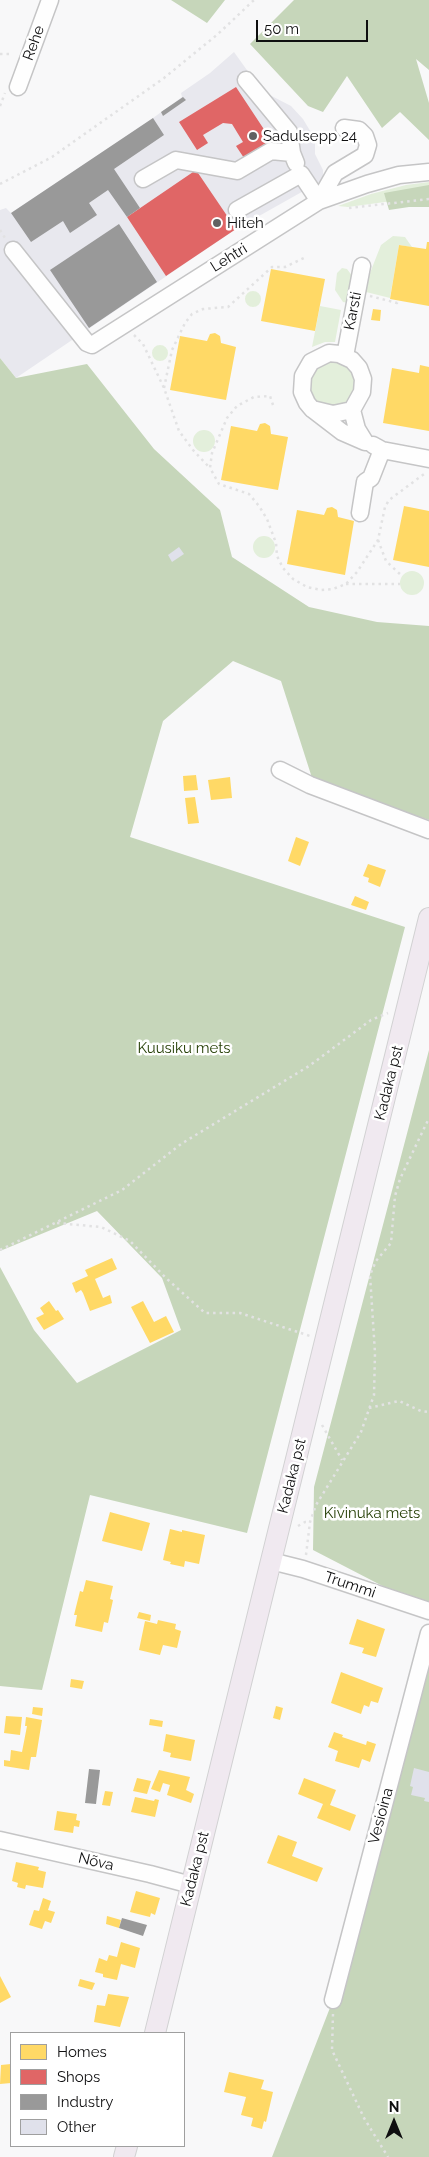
<!DOCTYPE html>
<meta charset="utf-8">
<style>
body{margin:0}
#map{position:relative;width:429px;height:2157px;overflow:hidden;background:#f8f8f9;font-family:Raleway,sans-serif}
canvas{display:block}
.legend{position:absolute;left:10px;top:2032px;width:175px;height:115px;box-sizing:border-box;background:#fff;border:1px solid #9f9f9f;margin:0;padding:6px 9px;list-style:none;font-size:15px;color:#0f0f10}
.legend li{display:flex;align-items:center;gap:10px;height:25px}
.legend b{width:25px;border:1px solid #9f9f9f}
.north{position:absolute;left:369px;top:2097px;width:50px;height:50px;-webkit-text-stroke:4px #fff;paint-order:stroke;rotate:0deg;font-size:14px;font-weight:700;line-height:20px;text-align:center;color:#0f0f10}
.north::after{content:'';display:block;margin:auto;width:18px;height:22px;background:#0f0f10;clip-path:polygon(50% 0,100% 100%,50% 72%,0 100%)}
.scale{position:absolute;left:256px;top:20px;width:112px;height:22px;box-sizing:border-box;border:2px solid #0f0f10;border-top:0;padding-left:6px;font-size:15px;line-height:18px;white-space:nowrap;color:#0f0f10;-webkit-text-stroke:4px #fff;paint-order:stroke}
</style>
<div id="map">
<canvas width="429" height="2157"></canvas>
<ul class="legend">
<li><b style="height:14px;background:#ffd966"></b>Homes</li>
<li><b style="height:14px;background:#e06666"></b>Shops</li>
<li><b style="height:14px;background:#999"></b>Industry</li>
<li><b style="height:14px;background:#e0e1eb"></b>Other</li>
</ul>
<div class="north">N</div>
<div class="scale">50 m</div>
</div>
<script>
const g = document.querySelector('canvas').getContext('2d');
g.lineJoin = 'round';
function fill(path, color) {
  g.fillStyle = color;
  g.fill(path, 'evenodd');
}
function toPath(rows) {
  const path = new Path2D();
  for (const r of rows) {
    if (r.length === 3) {
      path.moveTo(r[0] + r[2], r[1]);
      path.arc(r[0], r[1], r[2], 0, 2 * Math.PI);
      continue;
    }
    path.moveTo(r[0], r[1]);
    for (let i = 2; i < r.length; i += 2) path.lineTo(r[i], r[i + 1]);
  }
  return path;
}
function strokePath(path, color, width, dash) {
  g.strokeStyle = color;
  g.lineWidth = width;
  g.lineCap = dash ? 'butt' : 'round';
  g.setLineDash(dash || []);
  g.stroke(path);
}
function drawText(font, color, halo, rows, align = 'center') {
  g.font = font + ' Raleway,sans-serif';
  g.lineWidth = 5;
  g.setLineDash([]);
  g.textBaseline = 'middle';
  g.strokeStyle = halo;
  g.fillStyle = color;
  for (const [text, x, y, turn = 0] of rows) {
    g.save();
    g.translate(x, y);
    g.rotate((+turn || 0) * Math.PI / 180);
    g.textAlign = isNaN(turn) ? turn : align;
    if (halo) g.strokeText(text, 0, 0);
    g.fillText(text, 0, 0);
    g.restore();
  }
}
fill(toPath([
 [234,52,262,91,291,106,303,119,315,139,315,154,323,170,323,180,236,229,16,378,0,358,0,210,6,208,11,213,153,118,182,97,181,93,210,73]
]), '#e8e8ee');
fill(toPath([
 [429,182,429,196,348,207,338,206,371,194,406,185],
 [393,236,405,237,412,247,399,245,390,298,366,292,368,278,381,245],
 [342,268,347,269,353,277,349,303,343,302,335,290,337,273],
 [253,299,8],
 [320,306,341,310,335,342,325,342,312,347],
 [160,353,8],
 [332,384,23],
 [204,441,11],
 [264,547,11],
 [412,583,12]
]), '#e3efdb');
fill(toPath([
 [171,0,225,0,207,23],
 [294,0,429,0,429,70,416,59,429,103,429,140,400,112,382,128,347,76,323,112,308,106,250,44],
 [429,185,429,207,409,207,389,210,384,193],
 [0,358,16,378,87,364,154,449,220,510,232,557,309,607,377,622,429,626,429,820,313,781,281,681,233,661,163,721,130,837,405,927,247,1533,90,1495,42,1690,0,1686,0,1267,34,1330,77,1383,181,1330,162,1278,97,1211,0,1251],
 [429,1050,429,1610,313,1550,314,1487],
 [429,1633,429,2157,272,2157,333,2000]
]), '#c6d6ba');
fill(toPath([
 [427,242,429,242,429,306,390,299,399,245,426,249],
 [271,269,325,279,315,331,261,321],
 [373,309,381,310,380,321,371,320],
 [215,333,220,336,221,343,236,347,226,400,170,390,180,336,207,341,210,334],
 [420,365,429,367,429,431,383,423,392,368,419,373],
 [265,423,270,426,271,434,288,437,278,490,221,480,231,426,257,431,260,424],
 [404,506,429,511,429,567,393,560],
 [332,507,337,510,338,517,354,521,345,575,287,564,297,510,324,515,327,508],
 [196,775,198,790,184,791,183,776],
 [230,777,232,798,211,800,208,780],
 [195,797,199,823,188,824,185,798],
 [296,837,309,842,300,866,288,861],
 [368,864,386,870,380,887,368,882,369,878,363,876],
 [355,896,369,902,366,910,351,905],
 [112,1258,117,1269,95,1279,103,1298,110,1295,112,1303,90,1311,83,1293,81,1290,76,1293,72,1283,88,1276,85,1270],
 [49,1301,56,1311,58,1310,64,1319,44,1330,36,1318,44,1314,40,1308],
 [143,1301,154,1322,166,1316,174,1332,150,1343,131,1307],
 [110,1512,150,1523,142,1551,102,1541],
 [170,1529,182,1532,182,1530,205,1535,199,1564,185,1561,184,1567,170,1564,171,1562,163,1560],
 [86,1580,113,1586,110,1599,113,1600,108,1623,104,1622,102,1632,75,1626,77,1615,74,1615,80,1591,83,1592],
 [139,1612,151,1615,150,1621,137,1618],
 [357,1619,385,1629,376,1657,362,1653,364,1648,349,1644],
 [158,1620,176,1624,175,1629,181,1631,177,1648,163,1645,160,1655,139,1650,145,1621,157,1624],
 [341,1672,383,1688,378,1703,371,1701,369,1707,364,1705,361,1714,331,1703],
 [71,1679,84,1681,82,1689,70,1687],
 [276,1706,283,1708,280,1720,273,1718],
 [33,1707,43,1708,42,1716,32,1714],
 [6,1716,22,1717,20,1735,4,1733],
 [26,1717,42,1720,36,1757,31,1757,29,1770,4,1766,4,1760,10,1761,11,1750,22,1752,27,1726,25,1726],
 [150,1719,163,1721,162,1727,149,1725],
 [334,1732,343,1735,342,1737,366,1745,367,1741,376,1744,370,1762,362,1759,359,1768,335,1761,338,1751,328,1747],
 [166,1734,195,1740,191,1761,170,1757,171,1753,163,1751],
 [159,1770,190,1777,186,1790,194,1794,191,1803,167,1795,170,1785,163,1783,160,1792,151,1789],
 [137,1778,151,1781,147,1794,133,1791],
 [304,1778,336,1790,330,1805,356,1815,350,1831,317,1818,323,1804,298,1794],
 [105,1791,113,1792,110,1806,102,1805],
 [135,1797,154,1801,155,1799,159,1800,155,1817,131,1812],
 [57,1811,77,1814,76,1820,80,1821,79,1827,74,1826,73,1833,54,1830],
 [278,1835,297,1842,292,1856,323,1868,317,1882,267,1863],
 [16,1862,39,1867,38,1870,46,1872,43,1888,26,1885,25,1889,17,1887,18,1883,12,1881],
 [136,1891,160,1898,155,1915,151,1913,150,1917,130,1912],
 [43,1898,51,1901,48,1910,55,1912,51,1923,45,1921,42,1929,29,1925,34,1910,39,1911],
 [107,1916,121,1920,119,1928,106,1924],
 [121,1942,140,1948,135,1968,121,1964,117,1980,103,1977,103,1974,95,1972,99,1958,107,1961,109,1955,117,1957],
 [0,1976,11,1997,0,2003],
 [80,1979,95,1983,92,1990,78,1986],
 [108,1994,129,1997,120,2027,94,2022,97,2005,105,2006],
 [11,2064,11,2083,0,2084,1,2065],
 [229,2072,264,2080,261,2089,273,2092,266,2122,264,2121,262,2129,251,2126,253,2118,241,2115,246,2097,224,2092]
]), '#ffd966');
fill(toPath([
 [236,87,271,140,263,145,265,149,259,153,256,149,244,158,236,146,243,142,232,124,223,123,203,135,208,143,197,150,179,122],
 [196,170,236,229,166,276,127,217]
]), '#e06666');
fill(toPath([
 [183,97,186,100,163,116,161,112],
 [153,118,164,135,114,169,140,208,127,217,108,190,89,203,97,215,70,233,63,221,31,242,11,213],
 [119,224,157,282,89,328,50,270],
 [89,1769,100,1770,96,1804,85,1803],
 [122,1918,147,1925,143,1936,119,1928]
]), '#999');
fill(toPath([
 [179,547,184,554,172,562,168,555],
 [414,1768,429,1772,429,1802,424,1801,425,1798,411,1795,413,1787,410,1786]
]), '#e0e1eb');
const minor = toPath([
 [246,80,289,132,292,153,296,163],
 [18,87,50,0],
 [143,179,176,160,237,171,271,151,292,153],
 [237,210,301,174,319,201,335,173,365,155,368,145,365,136,359,130,344,128],
 [13,250,87,343,92,345,319,201,367,184,399,175,429,172],
 [345,356,362,266],
 [312,409,333,414,352,410,362,392,363,379,359,368,352,360,339,354,329,353,311,362,303,376,302,392,307,403,312,409,342,432,365,442,357,429,352,410],
 [373,445,382,450,429,459],
 [360,513,365,482,371,478,382,450],
 [280,770,310,785,429,830],
 [271,1561,303,1569,429,1611],
 [0,1840,150,1874,191,1885],
 [333,2000,429,1633]
]);
const major = toPath([
 [155,2033,429,918],
 [124,2157,127,2146]
]);
strokePath(minor, '#c5c5c6', 19);
strokePath(major, '#d1d1d2', 22);
strokePath(toPath([
 [0,54,13,54],
 [0,106,5,93],
 [0,184,52,157,164,78,218,34,254,0],
 [349,208,429,199],
 [0,230,5,238],
 [370,296,397,303,397,301],
 [134,335,143,344,164,388,179,431,193,450,209,467],
 [164,388,172,350,185,323,192,314,203,309,228,307,272,267,285,267,304,258],
 [273,405,270,396,254,397,237,406,227,418,212,453,210,468,219,484,249,494,259,506,267,519,276,543,277,556,283,568,293,579,307,587,321,590,333,589,346,584,357,572,378,540,385,507,389,500,424,474],
 [378,540,386,561,402,576],
 [346,584,400,584],
 [57,1223,101,1227,130,1241,167,1279,205,1313,240,1313,310,1336],
 [0,1250,122,1190,181,1144,309,1066,371,1020,388,1013],
 [369,1408,399,1401,421,1411,429,1412],
 [322,1425,342,1460],
 [298,1526,305,1522,310,1522],
 [306,1555,310,1522,316,1505,361,1432,374,1395,375,1353,370,1275,376,1261,391,1243,395,1196,400,1179,429,1118],
 [333,2014,332,2050,364,2118,388,2157]
]), '#e2e2e3', 2.5, [2.5, 4]);
strokePath(minor, '#fefefe', 16);
strokePath(major, '#f0e9f0', 20);
for (const [x, y, r, color] of [
 [253,136,5,"#616162"],
 [217,223,5,"#616162"]
]) {
  const dot = new Path2D();
  dot.arc(x, y, r, 0, 2 * Math.PI);
  g.fillStyle = color;
  g.fill(dot);
  strokePath(dot, '#fff', 2);
}
drawText('15px', '#0f0f10', '#fff', [
 ["Rehe",34,43,-70],
 ["Lehtri",229,258,-32],
 ["Karsti",353,311,-79],
 ["Kadaka pst",389,1083,-76],
 ["Kadaka pst",292,1476,-76],
 ["Trummi",350,1585,19],
 ["Vesioina",381,1816,-75],
 ["Nõva",96,1862,13],
 ["Kadaka pst",195,1869,-76]
]);
drawText('15px', '#0f0f10', '#fff', [
 ["Sadulsepp 24",263,136],
 ["Hiteh",227,223]
], 'left');
drawText('15px', '#253f05', '#fff', [
 ["Kuusiku mets",184,1048],
 ["Kivinuka mets",372,1513]
]);
</script>
